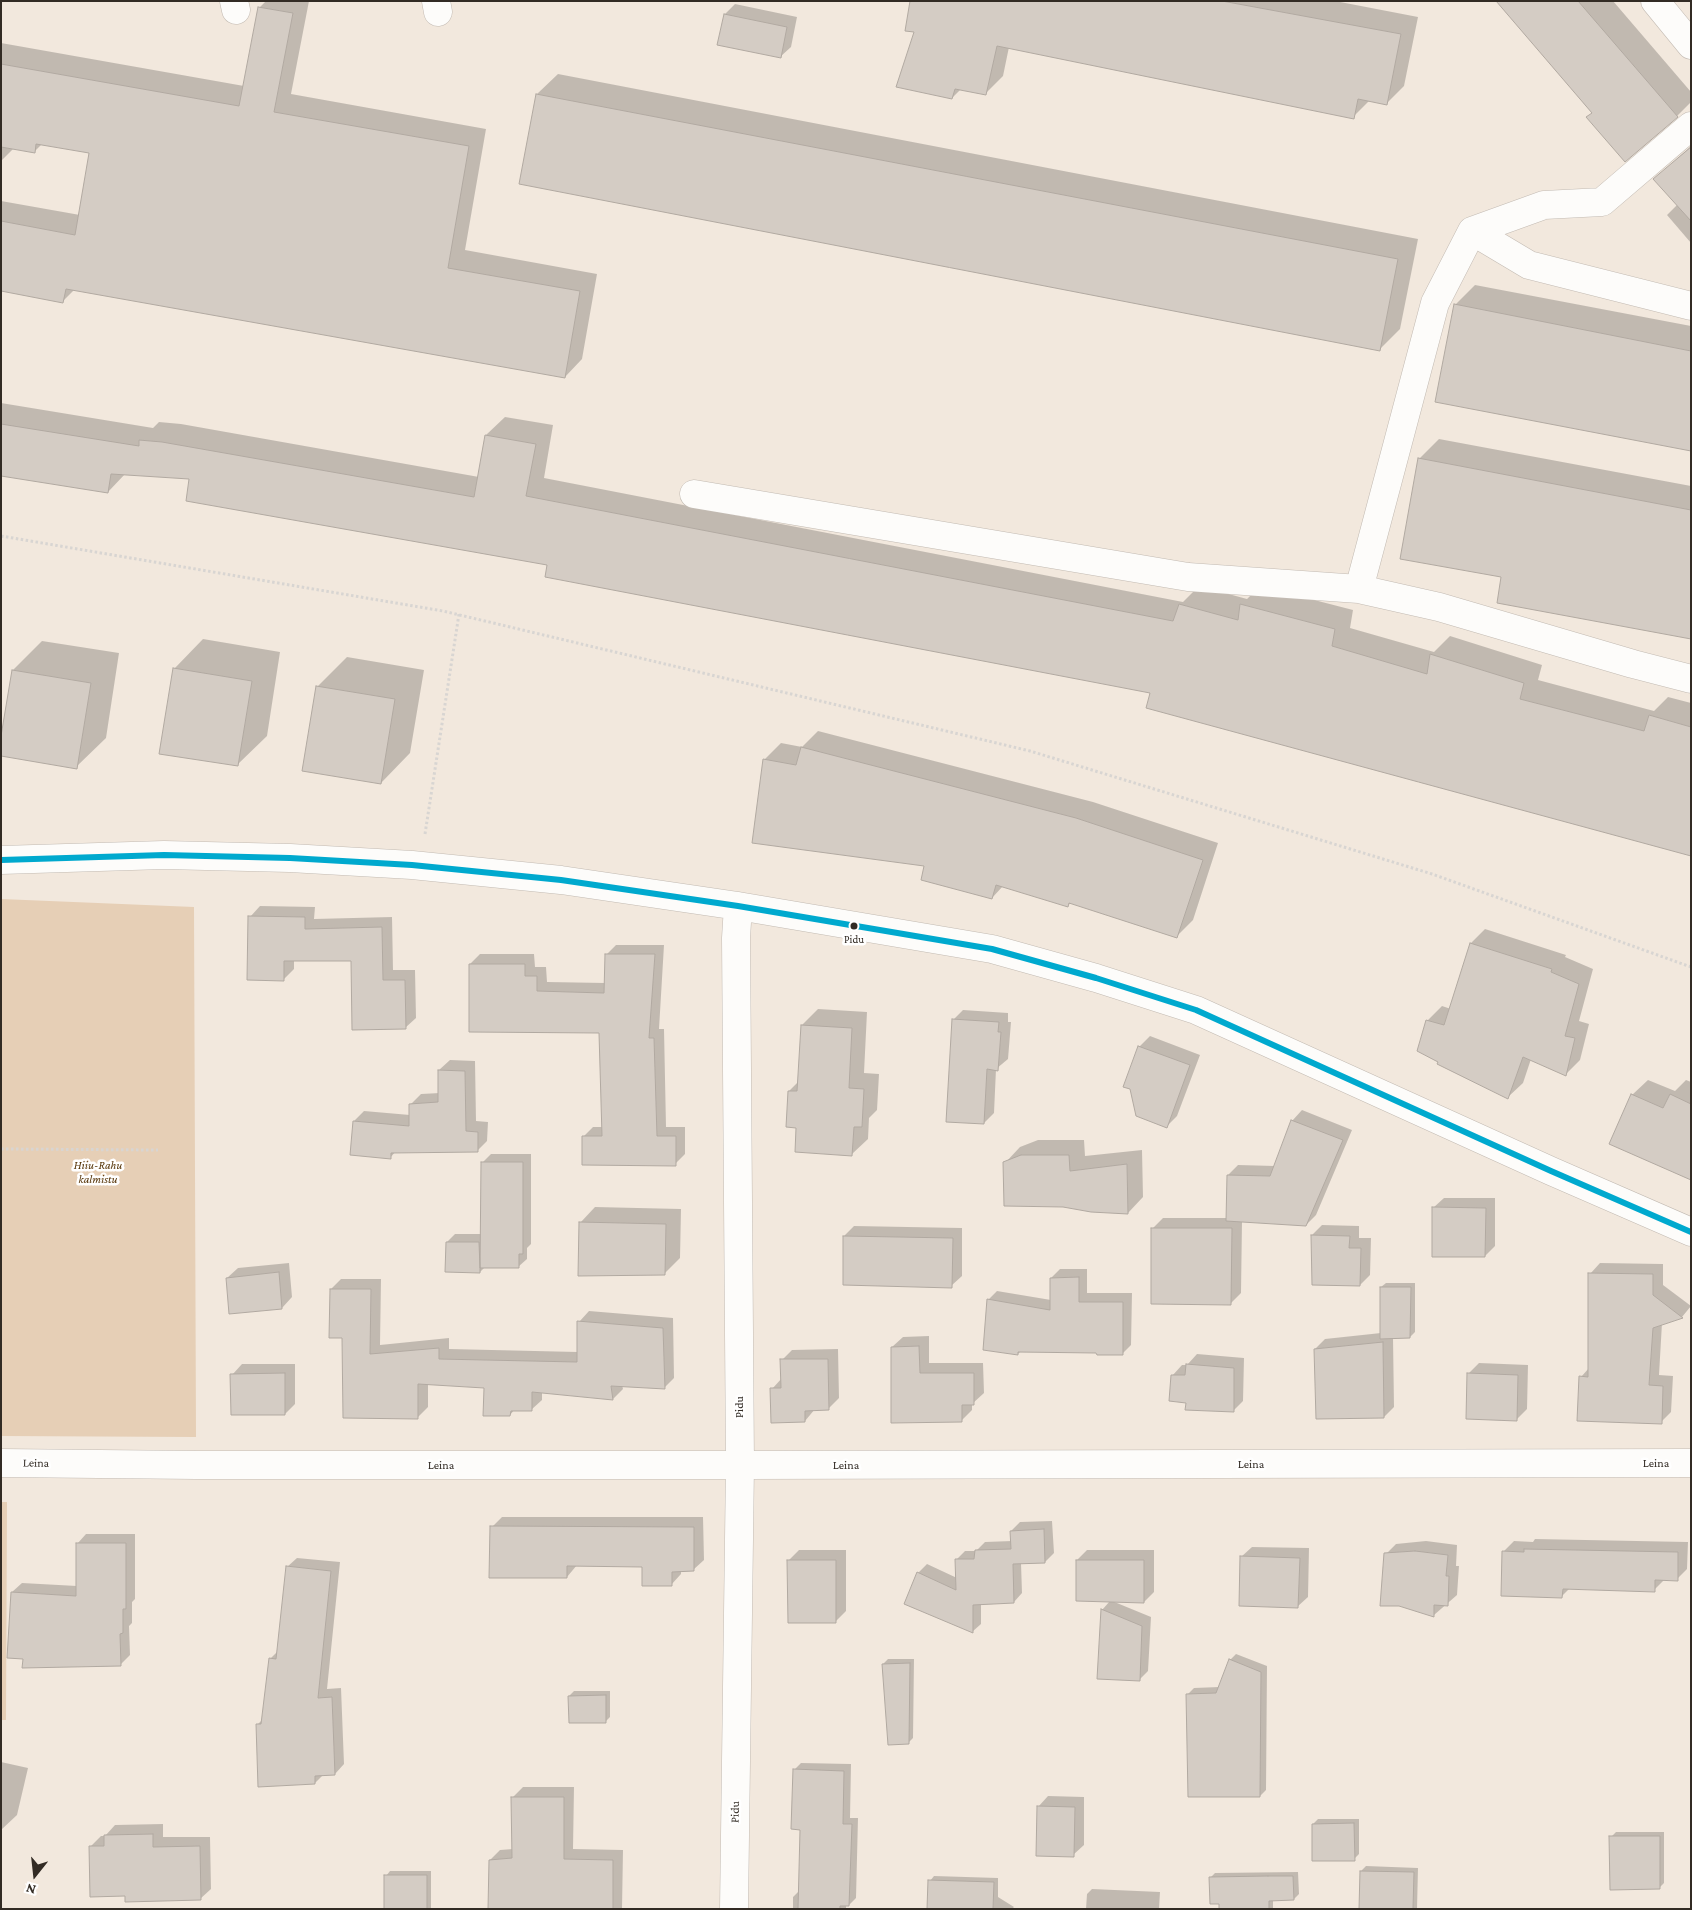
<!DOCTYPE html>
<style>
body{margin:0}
#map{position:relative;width:1692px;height:1910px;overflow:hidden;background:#f2e8dd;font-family:"Crimson Pro",serif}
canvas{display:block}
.frame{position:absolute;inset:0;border:2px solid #322b24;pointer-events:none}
.north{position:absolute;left:10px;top:1850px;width:50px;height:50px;-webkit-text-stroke:4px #fff;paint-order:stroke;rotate:196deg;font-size:14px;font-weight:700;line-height:20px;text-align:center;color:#322b24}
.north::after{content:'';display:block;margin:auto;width:18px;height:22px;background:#322b24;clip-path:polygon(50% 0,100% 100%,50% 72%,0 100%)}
</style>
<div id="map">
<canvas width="1692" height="1910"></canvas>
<div class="frame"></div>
<div class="north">N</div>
</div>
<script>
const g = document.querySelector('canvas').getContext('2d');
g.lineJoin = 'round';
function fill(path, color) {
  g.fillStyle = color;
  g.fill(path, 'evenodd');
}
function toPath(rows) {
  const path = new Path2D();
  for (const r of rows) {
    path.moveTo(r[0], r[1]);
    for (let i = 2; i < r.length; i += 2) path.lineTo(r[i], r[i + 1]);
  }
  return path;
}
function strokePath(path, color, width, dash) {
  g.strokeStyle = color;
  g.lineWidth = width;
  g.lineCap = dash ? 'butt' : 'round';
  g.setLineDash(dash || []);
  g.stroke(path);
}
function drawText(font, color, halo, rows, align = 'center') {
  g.font = font + ' "Crimson Pro",serif';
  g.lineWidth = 5;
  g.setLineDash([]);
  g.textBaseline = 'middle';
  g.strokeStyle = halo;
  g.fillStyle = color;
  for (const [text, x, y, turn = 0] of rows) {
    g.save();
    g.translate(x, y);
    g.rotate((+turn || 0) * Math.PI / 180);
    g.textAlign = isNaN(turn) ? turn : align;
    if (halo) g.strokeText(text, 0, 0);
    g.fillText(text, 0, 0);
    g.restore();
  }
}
fill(toPath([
 [1,899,194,907,196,1437,1,1436],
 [1,1502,7,1502,6,1720,1,1720]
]), '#e6cfb6');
fill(toPath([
 [266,1,309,1,291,94,486,129,465,250,597,274,582,359,565,377,75,289,63,301,1,290,1,201,80,215,91,152,42,144,34,152,14,148,1,161,1,43,244,86,259,8],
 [911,1,1335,1,1418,17,1404,86,1387,103,1370,100,1353,117,1009,47,1003,76,985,94,961,89,952,98,915,31],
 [1498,1,1613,1,1691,92,1691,102,1677,116,1593,112],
 [735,4,797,17,791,47,780,57,725,14],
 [558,74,1418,239,1400,329,1380,349,537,94],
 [1691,146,1691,243,1667,215,1678,204,1655,179],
 [1475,285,1691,326,1691,450,1455,305],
 [1,403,153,428,159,422,181,424,479,477,486,435,505,417,553,425,544,478,1183,602,1199,586,1247,599,1260,586,1353,610,1350,628,1434,652,1450,636,1542,665,1538,680,1654,711,1668,697,1691,703,1691,855,1152,692,549,564,191,478,126,473,108,492,1,474],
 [1439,439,1691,486,1691,638,1503,576,1419,459],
 [203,639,280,652,267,736,237,765,174,669],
 [42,641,119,653,106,738,76,767,13,670],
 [347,657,424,670,410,753,381,783,317,687],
 [818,731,1093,802,1218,843,1193,920,1177,936,1071,903,1068,905,1003,886,992,898,926,865,764,760,781,743,802,747],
 [260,906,315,907,314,919,392,917,393,970,415,970,416,1018,405,1028,352,960,294,960,294,969,283,980,250,917],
 [1485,929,1566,955,1565,957,1593,969,1579,1021,1589,1024,1580,1060,1566,1074,1531,1059,1523,1083,1508,1097,1427,1021,1442,1006,1451,1009,1471,943],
 [616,945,664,945,659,1029,664,1029,666,1127,685,1127,685,1154,675,1164,583,1137,593,1127,603,1127,600,1032,470,964,480,954,534,954,535,967,546,967,547,982,606,983,606,955],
 [818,1009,867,1012,864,1073,879,1074,877,1110,869,1118,868,1139,852,1154,789,1091,799,1081,802,1025],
 [963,1010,1008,1013,1008,1022,1011,1022,1008,1059,996,1069,994,1113,984,1123,953,1020],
 [1150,1036,1200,1055,1177,1116,1167,1126,1139,1047],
 [450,1060,475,1061,476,1121,488,1122,487,1141,477,1151,396,1151,390,1158,354,1121,364,1111,410,1115,411,1104,421,1094,440,1093,439,1070],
 [1648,1080,1675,1091,1686,1080,1691,1082,1691,1178,1632,1095],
 [1302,1110,1352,1130,1316,1215,1306,1225,1242,1221,1241,1293,1231,1303,1153,1228,1163,1218,1227,1218,1228,1175,1238,1165,1275,1166,1292,1121],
 [1038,1140,1084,1140,1085,1156,1142,1150,1143,1197,1128,1213,1005,1163,1020,1147],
 [491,1154,531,1154,531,1244,527,1248,527,1259,518,1267,485,1267,480,1272,447,1242,455,1234,482,1234,483,1162],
 [1444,1198,1495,1198,1495,1246,1485,1256,1433,1208],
 [595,1207,681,1209,680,1258,664,1274,580,1223],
 [1322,1225,1359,1226,1359,1238,1371,1238,1370,1275,1360,1285,1312,1235],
 [854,1226,962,1228,962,1276,951,1286,844,1236],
 [289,1263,292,1297,282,1308,227,1278,238,1268],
 [1600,1263,1663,1264,1663,1285,1691,1306,1682,1317,1662,1323,1659,1375,1673,1376,1671,1412,1661,1422,1581,1377,1589,1368,1590,1274],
 [1060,1269,1087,1269,1087,1293,1132,1293,1131,1345,1122,1354,1098,1352,1021,1351,1018,1354,988,1300,997,1291,1051,1300,1051,1278],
 [341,1279,381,1279,380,1345,449,1338,449,1349,578,1352,579,1322,589,1311,673,1318,674,1378,664,1388,622,1385,623,1389,613,1399,542,1392,542,1400,531,1410,515,1409,510,1415,485,1387,428,1383,428,1407,417,1418,343,1337,331,1289],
 [1386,1283,1415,1283,1415,1332,1410,1337,1393,1337,1394,1407,1384,1417,1315,1349,1325,1339,1381,1333,1381,1287],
 [929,1336,929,1363,983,1363,984,1393,972,1404,972,1410,961,1421,892,1347,903,1337],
 [838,1349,839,1398,828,1409,815,1409,805,1421,772,1389,782,1378,782,1360,792,1350],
 [1197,1354,1244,1358,1243,1401,1233,1411,1187,1402,1172,1376,1182,1365,1187,1365],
 [1479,1363,1528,1365,1527,1409,1517,1419,1469,1373],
 [242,1364,295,1364,295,1404,285,1414,232,1375],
 [502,1517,703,1517,704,1560,693,1570,681,1570,681,1574,671,1585,643,1566,577,1565,567,1577,492,1527],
 [1052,1521,1054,1553,1045,1562,1021,1563,1022,1593,1014,1602,981,1603,981,1624,972,1632,918,1573,927,1564,957,1578,956,1560,965,1551,976,1551,985,1542,1012,1541,1011,1531,1020,1522],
 [86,1534,135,1534,135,1599,132,1602,132,1623,129,1626,130,1655,120,1665,25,1658,12,1592,22,1583,77,1586,77,1544],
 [1535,1539,1688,1542,1687,1569,1677,1579,1664,1580,1654,1590,1570,1588,1562,1596,1503,1552,1514,1541,1533,1542],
 [1426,1541,1457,1545,1456,1566,1459,1566,1457,1595,1434,1615,1386,1554,1396,1544],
 [1252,1547,1309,1548,1308,1597,1297,1607,1241,1557],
 [799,1550,846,1550,846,1611,836,1621,789,1560],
 [1087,1550,1154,1550,1154,1592,1144,1602,1112,1601,1151,1617,1148,1671,1139,1680,1102,1610,1110,1601,1077,1560],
 [297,1558,340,1562,327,1689,341,1688,344,1764,335,1774,324,1774,315,1783,257,1725,263,1719,270,1659,278,1651,287,1567],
 [1236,1654,1267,1666,1266,1790,1260,1796,1187,1695,1194,1688,1219,1687,1230,1660],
 [888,1659,914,1659,913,1738,908,1743,883,1664],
 [574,1691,610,1691,610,1717,605,1722,569,1696],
 [1,1762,28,1768,17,1815,1,1830],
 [801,1763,851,1764,850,1818,858,1818,856,1898,849,1905,846,1905,846,1909,793,1909,793,1897,800,1890,801,1828,794,1770],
 [523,1787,574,1787,573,1849,623,1850,622,1909,490,1909,490,1860,500,1850,513,1849,513,1797],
 [1048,1796,1084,1797,1084,1845,1073,1855,1038,1807],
 [1318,1819,1359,1819,1359,1854,1354,1859,1313,1824],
 [163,1824,163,1837,210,1837,211,1889,200,1899,126,1895,91,1846,101,1836,105,1836,115,1825],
 [1616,1832,1664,1832,1664,1883,1659,1888,1611,1837],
 [1366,1866,1418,1868,1417,1909,1360,1909,1361,1871],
 [390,1871,431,1871,431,1909,385,1909,386,1876],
 [1298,1872,1299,1894,1294,1899,1273,1900,1273,1909,1220,1909,1220,1902,1210,1878,1215,1873],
 [934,1876,998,1878,998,1897,1014,1907,1012,1909,929,1909,930,1881],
 [1092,1889,1160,1892,1159,1909,1086,1909,1087,1894]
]), '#0003');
const building = toPath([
 [910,1,1222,1,1401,34,1387,105,1358,99,1354,119,997,46,986,95,955,89,952,99,896,87,914,32,905,31,910,1],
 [1496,1,1578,1,1678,117,1625,162,1586,117,1592,113,1496,1],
 [258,7,293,13,274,112,469,146,448,268,580,291,565,378,66,289,63,303,1,291,1,221,75,235,89,153,36,144,35,153,1,147,1,64,239,106,258,7],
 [724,14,787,27,781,58,717,45,724,14],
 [536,94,1398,259,1380,351,519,184,536,94],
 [1691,147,1691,221,1653,179,1691,147],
 [1454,304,1691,351,1691,451,1435,402,1454,304],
 [1,424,139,446,139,440,162,442,474,497,485,435,536,444,526,496,1173,621,1179,604,1238,620,1240,604,1335,629,1332,646,1427,674,1430,654,1524,683,1520,699,1644,731,1649,715,1691,727,1691,856,1146,708,1150,693,545,577,547,565,186,501,189,479,111,474,108,493,1,476,1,424],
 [1418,458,1691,510,1691,639,1497,603,1501,577,1400,559,1418,458],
 [173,668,252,681,238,766,159,754,173,668],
 [12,670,91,683,77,769,1,756,1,736,12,670],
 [316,686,395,699,381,784,302,771,316,686],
 [801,747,1076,818,1203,860,1177,938,1069,903,1068,907,996,885,992,899,921,880,924,866,752,843,763,759,796,765,801,747],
 [248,916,305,917,305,929,382,927,383,980,405,980,406,1029,352,1030,351,961,284,961,284,981,247,980,248,916],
 [1470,943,1552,969,1551,972,1579,984,1565,1036,1575,1038,1566,1076,1523,1057,1508,1099,1437,1064,1438,1062,1417,1051,1426,1020,1444,1025,1470,943],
 [605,954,655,954,649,1038,654,1038,657,1136,676,1136,676,1166,582,1165,582,1136,602,1136,599,1033,469,1032,469,964,525,964,525,976,537,976,537,991,604,993,605,954],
 [952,1019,999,1022,998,1032,1001,1032,998,1071,987,1069,984,1124,946,1122,952,1019],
 [801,1025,852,1028,849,1088,864,1089,862,1127,854,1127,852,1156,795,1152,796,1128,786,1127,788,1091,797,1091,801,1025],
 [1138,1046,1190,1065,1167,1128,1136,1116,1130,1089,1123,1087,1138,1046],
 [438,1070,465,1071,466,1131,478,1132,478,1152,391,1153,391,1159,350,1155,353,1121,409,1126,409,1104,438,1102,438,1070],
 [1631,1094,1663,1108,1670,1094,1691,1104,1691,1180,1609,1144,1631,1094],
 [1291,1120,1343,1140,1306,1226,1226,1221,1227,1175,1270,1176,1291,1120],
 [1021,1155,1069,1155,1070,1171,1127,1164,1128,1214,1091,1212,1063,1207,1004,1206,1003,1162,1021,1155],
 [481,1162,523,1162,523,1254,519,1254,519,1268,480,1268,480,1273,445,1272,446,1242,479,1242,480,1268,481,1162],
 [1432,1207,1486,1208,1485,1257,1432,1257,1432,1207],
 [579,1222,666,1224,665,1275,578,1276,579,1222],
 [1151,1228,1232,1228,1231,1305,1151,1304,1151,1228],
 [1311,1235,1350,1236,1349,1248,1361,1248,1360,1286,1312,1285,1311,1235],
 [843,1236,953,1238,952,1288,843,1285,843,1236],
 [279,1272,282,1309,229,1314,226,1278,279,1272],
 [1588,1273,1653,1274,1653,1295,1683,1318,1653,1328,1649,1385,1663,1386,1662,1424,1577,1421,1579,1376,1588,1377,1588,1273],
 [1079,1277,1079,1302,1123,1302,1123,1355,1097,1355,1096,1353,1018,1352,1018,1355,983,1350,987,1299,1050,1310,1050,1278,1079,1277],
 [1380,1287,1411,1287,1410,1338,1380,1339,1380,1287],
 [330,1289,371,1289,370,1354,439,1348,439,1359,577,1362,577,1321,663,1328,665,1389,611,1386,613,1400,532,1392,532,1411,511,1411,510,1416,483,1416,484,1388,418,1384,418,1419,343,1418,342,1338,329,1338,330,1289],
 [1383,1342,1384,1418,1316,1419,1314,1349,1383,1342],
 [919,1346,920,1373,974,1373,974,1405,962,1405,962,1422,891,1423,891,1347,919,1346],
 [780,1359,828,1359,829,1410,805,1411,805,1422,771,1423,770,1388,781,1388,780,1359],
 [1186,1364,1234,1368,1234,1412,1185,1410,1186,1403,1169,1401,1171,1375,1185,1375,1186,1364],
 [285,1373,285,1415,231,1415,230,1374,285,1373],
 [1467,1373,1518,1375,1517,1421,1466,1419,1467,1373],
 [490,1526,694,1527,694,1571,672,1572,672,1586,642,1586,642,1567,567,1566,567,1578,489,1578,490,1526],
 [1044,1529,1045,1563,1013,1564,1014,1603,973,1605,973,1633,904,1604,917,1572,956,1590,955,1559,974,1559,975,1550,1011,1549,1010,1531,1044,1529],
 [76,1543,126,1543,126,1609,123,1609,123,1633,120,1634,121,1666,22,1668,23,1659,7,1658,11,1592,76,1596,76,1543],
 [1524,1549,1678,1552,1678,1581,1655,1580,1655,1592,1563,1589,1562,1598,1501,1596,1502,1551,1524,1552,1524,1549],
 [1415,1551,1448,1555,1446,1576,1449,1576,1448,1606,1434,1605,1434,1617,1399,1606,1380,1606,1384,1553,1415,1551],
 [1240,1556,1300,1558,1298,1608,1239,1606,1240,1556],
 [787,1560,836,1560,836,1623,788,1623,787,1560],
 [1076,1560,1144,1560,1144,1603,1076,1601,1076,1560],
 [286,1566,331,1571,318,1698,332,1697,335,1775,315,1776,315,1784,258,1787,256,1724,261,1724,269,1658,276,1659,286,1566],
 [1101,1609,1142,1626,1140,1681,1097,1679,1101,1609],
 [1229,1659,1261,1672,1260,1797,1188,1797,1186,1694,1216,1693,1229,1659],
 [910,1663,909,1744,888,1745,882,1664,910,1663],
 [606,1695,606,1723,569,1723,568,1696,606,1695],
 [793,1769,844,1771,843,1824,852,1824,849,1906,840,1906,840,1909,798,1909,800,1830,791,1829,793,1769],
 [511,1797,564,1797,564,1859,613,1860,613,1909,488,1909,489,1860,512,1858,511,1797],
 [1037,1806,1075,1807,1074,1857,1036,1856,1037,1806],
 [1354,1823,1355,1861,1312,1861,1312,1824,1354,1823],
 [153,1834,153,1847,200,1846,201,1900,125,1902,125,1896,90,1897,89,1846,104,1846,104,1835,153,1834],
 [1609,1836,1660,1836,1660,1889,1610,1890,1609,1836],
 [1360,1871,1414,1872,1413,1909,1359,1909,1360,1871],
 [384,1875,427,1875,427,1909,384,1909,384,1875],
 [1268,1876,1293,1876,1294,1900,1269,1901,1269,1909,1219,1909,1219,1904,1210,1904,1209,1877,1268,1876],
 [928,1880,994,1882,993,1909,927,1909,928,1880]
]);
fill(building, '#d4ccc4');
strokePath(building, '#b1a9a1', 1);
const minor = toPath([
 [234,1,236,10],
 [436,1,438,12],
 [1655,1,1691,45],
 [1472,231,1529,265,1691,306],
 [694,494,1188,577,1359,589,1435,303,1472,231,1544,205,1602,202,1691,126],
 [1359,589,1439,607,1633,664,1691,679],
 [1,860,164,855,290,858,412,865,561,880,738,906,992,949,1096,978,1196,1010,1551,1171,1691,1232],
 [1,1463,197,1465,740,1465,1691,1463],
 [734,1909,740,1465,736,938,738,906]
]);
strokePath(minor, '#c2bab2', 29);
strokePath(toPath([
 [1,536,443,611,1030,751,1432,874,1691,967],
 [425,834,459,614],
 [1,1149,158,1150]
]), '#d8d5d2', 3, [2.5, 2.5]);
strokePath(minor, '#fdfcfa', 28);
strokePath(toPath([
 [1,860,164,855,290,858,412,865,561,880,738,906,992,949,1096,978,1196,1010,1551,1171,1691,1232]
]), '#00a9ce', 6);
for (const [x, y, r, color] of [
 [854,926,4.5,"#322b24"]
]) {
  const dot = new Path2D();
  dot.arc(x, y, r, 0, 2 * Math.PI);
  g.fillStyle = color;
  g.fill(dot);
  strokePath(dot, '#fff', 2);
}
drawText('11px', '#322b24', '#fff', [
 ["Pidu",854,940]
]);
drawText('italic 12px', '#553305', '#fff', [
 ["Hiiu-Rahu",98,1165],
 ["kalmistu",98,1179]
]);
drawText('12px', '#322b24', '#fff', [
 ["Pidu",739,1407,-90],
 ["Leina",36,1463,1],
 ["Leina",1656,1463],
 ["Leina",1251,1464],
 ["Leina",441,1465],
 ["Leina",846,1465],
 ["Pidu",735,1812,-89]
]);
</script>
